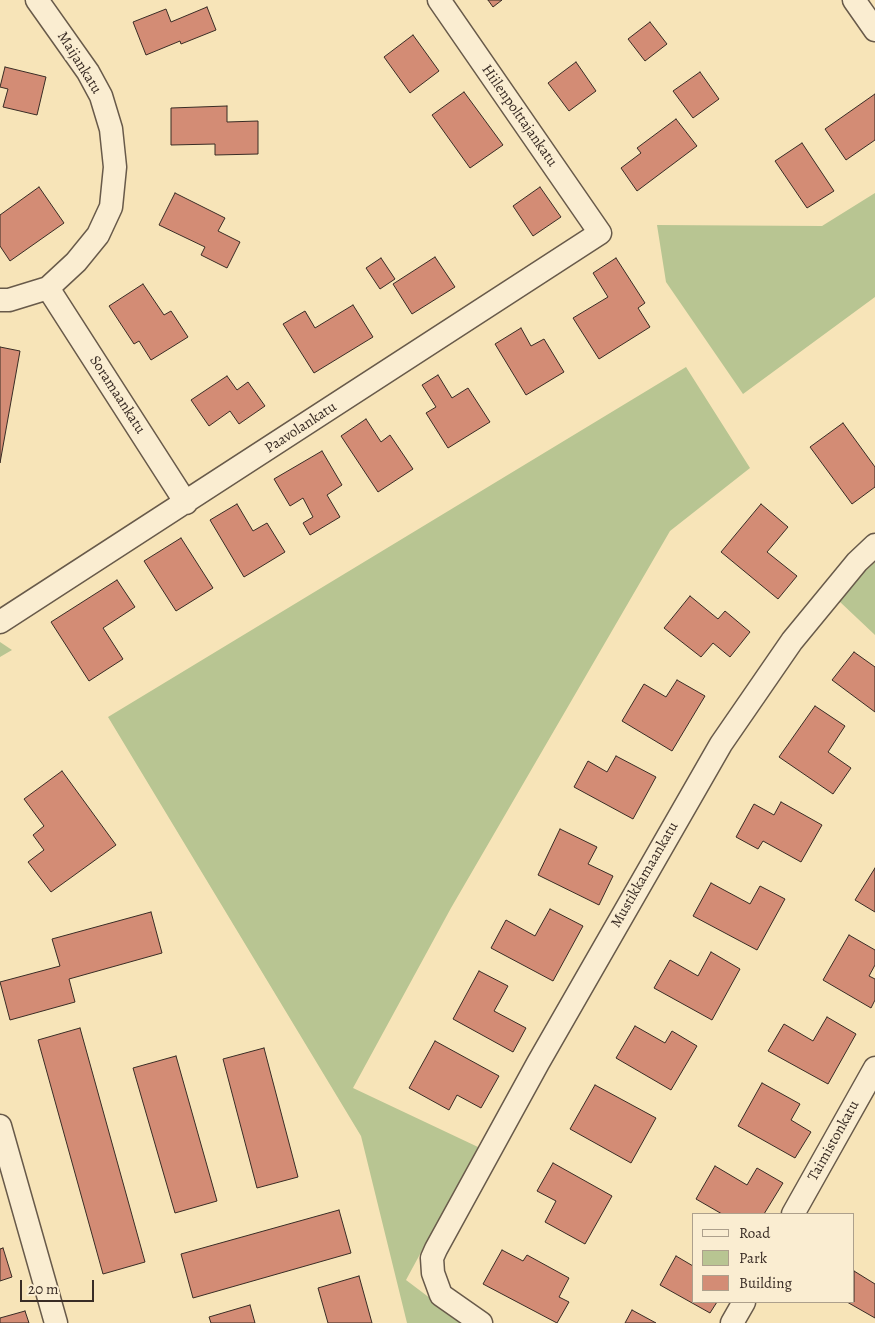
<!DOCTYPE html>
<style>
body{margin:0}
#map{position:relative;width:875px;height:1323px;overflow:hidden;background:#f7e4b8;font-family:Alegreya,serif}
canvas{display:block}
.legend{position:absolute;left:692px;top:1213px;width:162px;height:90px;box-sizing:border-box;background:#faedd1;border:1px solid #ada08c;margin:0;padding:6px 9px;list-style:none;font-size:15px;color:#392c25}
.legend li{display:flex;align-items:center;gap:10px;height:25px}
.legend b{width:25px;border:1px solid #ada08c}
.scale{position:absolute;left:20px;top:1280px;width:74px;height:22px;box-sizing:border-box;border:2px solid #392c25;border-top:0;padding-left:6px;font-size:15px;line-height:18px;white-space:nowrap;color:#392c25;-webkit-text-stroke:4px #faedd1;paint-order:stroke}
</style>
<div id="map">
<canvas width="875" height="1323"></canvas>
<ul class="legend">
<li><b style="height:6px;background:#faedd1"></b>Road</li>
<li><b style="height:14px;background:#b8c592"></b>Park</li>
<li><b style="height:14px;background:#d38c75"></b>Building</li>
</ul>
<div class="scale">20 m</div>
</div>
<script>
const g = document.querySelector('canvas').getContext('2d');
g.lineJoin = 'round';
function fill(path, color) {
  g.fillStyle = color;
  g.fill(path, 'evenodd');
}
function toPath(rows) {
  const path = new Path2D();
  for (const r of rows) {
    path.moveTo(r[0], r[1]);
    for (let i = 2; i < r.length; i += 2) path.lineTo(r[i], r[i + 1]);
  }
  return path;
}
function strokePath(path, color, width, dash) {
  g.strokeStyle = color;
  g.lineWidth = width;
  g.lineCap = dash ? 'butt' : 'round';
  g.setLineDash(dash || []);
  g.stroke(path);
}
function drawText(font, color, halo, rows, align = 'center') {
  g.font = font + ' Alegreya,serif';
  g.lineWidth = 5;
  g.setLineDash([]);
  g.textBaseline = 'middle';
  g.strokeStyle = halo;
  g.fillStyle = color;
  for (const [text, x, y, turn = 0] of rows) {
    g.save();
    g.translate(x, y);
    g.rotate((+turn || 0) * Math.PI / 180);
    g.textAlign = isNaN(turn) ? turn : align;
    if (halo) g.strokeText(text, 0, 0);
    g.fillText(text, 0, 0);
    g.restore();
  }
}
fill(toPath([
 [875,193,875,297,743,394,666,282,657,225,822,226],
 [686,367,750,468,670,531,451,908,353,1088,478,1147,406,1280,463,1323,407,1323,361,1136,108,717],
 [875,562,875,635,839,601,860,576],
 [0,642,12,650,0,657]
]), '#b8c592');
const building = toPath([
 [488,0,502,0,493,7,488,0],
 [207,7,216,30,181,44,180,41,146,55,133,22,166,9,171,22,207,7],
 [650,22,667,44,645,61,628,39,650,22],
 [413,35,439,71,410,93,384,57,413,35],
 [576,62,596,91,569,111,548,83,576,62],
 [5,67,46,77,37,115,3,107,8,89,0,87,5,67],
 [700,72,719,99,693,118,673,91,700,72],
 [464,92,503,145,470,168,432,115,464,92],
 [875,94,875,140,846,160,825,129,875,94],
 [227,106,227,122,258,121,258,154,215,155,215,144,171,145,171,108,227,106],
 [676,119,697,146,637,191,621,168,641,153,637,148,676,119],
 [802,143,834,191,807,208,775,161,802,143],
 [39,187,64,223,10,261,0,246,0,215,39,187],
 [540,187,561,217,533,236,513,206,540,187],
 [175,193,225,218,218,231,240,242,227,268,201,255,205,247,159,225,175,193],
 [435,257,455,287,412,314,393,284,435,257],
 [381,258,395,279,380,289,366,268,381,258],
 [616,258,645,303,638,308,650,327,599,359,573,318,608,297,593,273,616,258],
 [143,284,164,315,171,311,188,337,151,360,139,341,134,344,109,306,143,284],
 [353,305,373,337,314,373,283,324,305,311,315,328,353,305],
 [521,328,531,346,544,339,564,372,526,395,495,344,521,328],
 [0,347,20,351,0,463,0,347],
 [438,375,452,398,468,388,490,422,448,448,426,413,436,407,422,385,438,375],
 [227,376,237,390,248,382,265,406,239,424,230,411,209,426,191,400,227,376],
 [366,419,381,442,390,435,413,469,378,492,341,436,366,419],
 [843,423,875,467,875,487,852,504,810,447,843,423],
 [322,451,342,485,327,495,340,517,310,535,303,523,313,517,303,498,290,506,274,479,322,451],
 [237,504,253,531,267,523,285,552,244,577,210,520,237,504],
 [761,504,788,527,767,552,797,576,778,599,721,552,761,504],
 [181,538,213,588,176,611,144,561,181,538],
 [117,580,135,607,103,628,123,659,89,681,51,622,117,580],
 [690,596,718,619,725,611,750,632,730,657,713,643,701,657,664,628,690,596],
 [854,652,875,667,875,712,832,680,854,652],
 [677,680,705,696,672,751,622,721,644,684,666,697,677,680],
 [815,706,845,726,828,752,851,768,833,794,779,757,815,706],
 [616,756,656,777,633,819,574,787,588,761,607,772,616,756],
 [62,771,116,845,51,892,28,862,44,850,33,835,44,826,24,799,62,771],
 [781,802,822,825,801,862,763,841,758,849,736,837,754,804,774,815,781,802],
 [560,829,597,847,588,864,613,876,599,905,538,875,560,829],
 [875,868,875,912,855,900,875,868],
 [711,883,750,904,760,886,785,899,757,950,693,916,711,883],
 [550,909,583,926,553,981,491,948,506,920,535,936,550,909],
 [151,912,162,953,69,979,75,1002,10,1020,0,982,60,966,52,939,151,912],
 [849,935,875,950,875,965,869,976,875,979,875,1000,871,1008,823,980,849,935],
 [711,952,740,969,712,1020,654,988,670,960,698,976,711,952],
 [479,971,508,986,494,1011,526,1028,513,1052,453,1019,479,971],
 [827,1017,856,1034,828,1084,768,1051,784,1024,813,1041,827,1017],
 [635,1026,665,1043,672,1031,697,1046,671,1090,616,1058,635,1026],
 [80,1028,145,1262,103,1274,38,1040,80,1028],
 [435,1041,499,1076,481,1108,457,1095,449,1110,409,1088,435,1041],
 [264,1048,298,1177,257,1188,223,1059,264,1048],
 [176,1056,217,1201,175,1213,133,1068,176,1056],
 [762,1083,800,1104,791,1120,811,1132,795,1158,738,1126,762,1083],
 [595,1085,656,1118,631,1163,570,1129,595,1085],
 [553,1163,612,1196,585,1244,545,1222,556,1201,537,1191,553,1163],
 [715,1166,747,1185,757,1168,783,1183,764,1214,722,1214,696,1199,715,1166],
 [339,1210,351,1253,193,1298,181,1254,339,1210],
 [3,1248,12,1277,0,1281,0,1249,3,1248],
 [502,1250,523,1261,527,1255,569,1278,559,1297,569,1302,557,1323,483,1284,502,1250],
 [676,1256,693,1266,694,1264,694,1302,717,1302,710,1313,660,1285,676,1256],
 [854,1271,875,1284,875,1318,847,1302,854,1302,854,1271],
 [359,1276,372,1323,328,1323,318,1288,359,1276],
 [250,1305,255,1323,211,1323,209,1317,250,1305],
 [632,1310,656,1323,625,1323,632,1310],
 [25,1311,29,1323,0,1323,0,1318,25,1311]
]);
fill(building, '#d38c75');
strokePath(building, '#392c25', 1);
const street = toPath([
 [854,0,875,30],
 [48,288,186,503],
 [0,300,9,300,48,288,76,262,98,235,111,207,115,167,111,129,101,96,88,72,37,0],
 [0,622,600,233,439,0],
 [0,1126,56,1323],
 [793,1214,875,1068],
 [481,1323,441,1295,433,1273,432,1258,436,1249,538,1063,721,744,792,641,857,562,875,545],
 [732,1323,744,1302]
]);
strokePath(street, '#685a4a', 25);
strokePath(street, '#faedd1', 22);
drawText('15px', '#392c25', '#faedd1', [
 ["Maijankatu",79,63,58],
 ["Hiilenpolttajankatu",519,116,55],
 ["Soramaankatu",117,395,57],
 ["Paavolankatu",301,428,-33],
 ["Mustikkamaankatu",645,875,-60],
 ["Taimistonkatu",834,1141,-61]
]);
</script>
